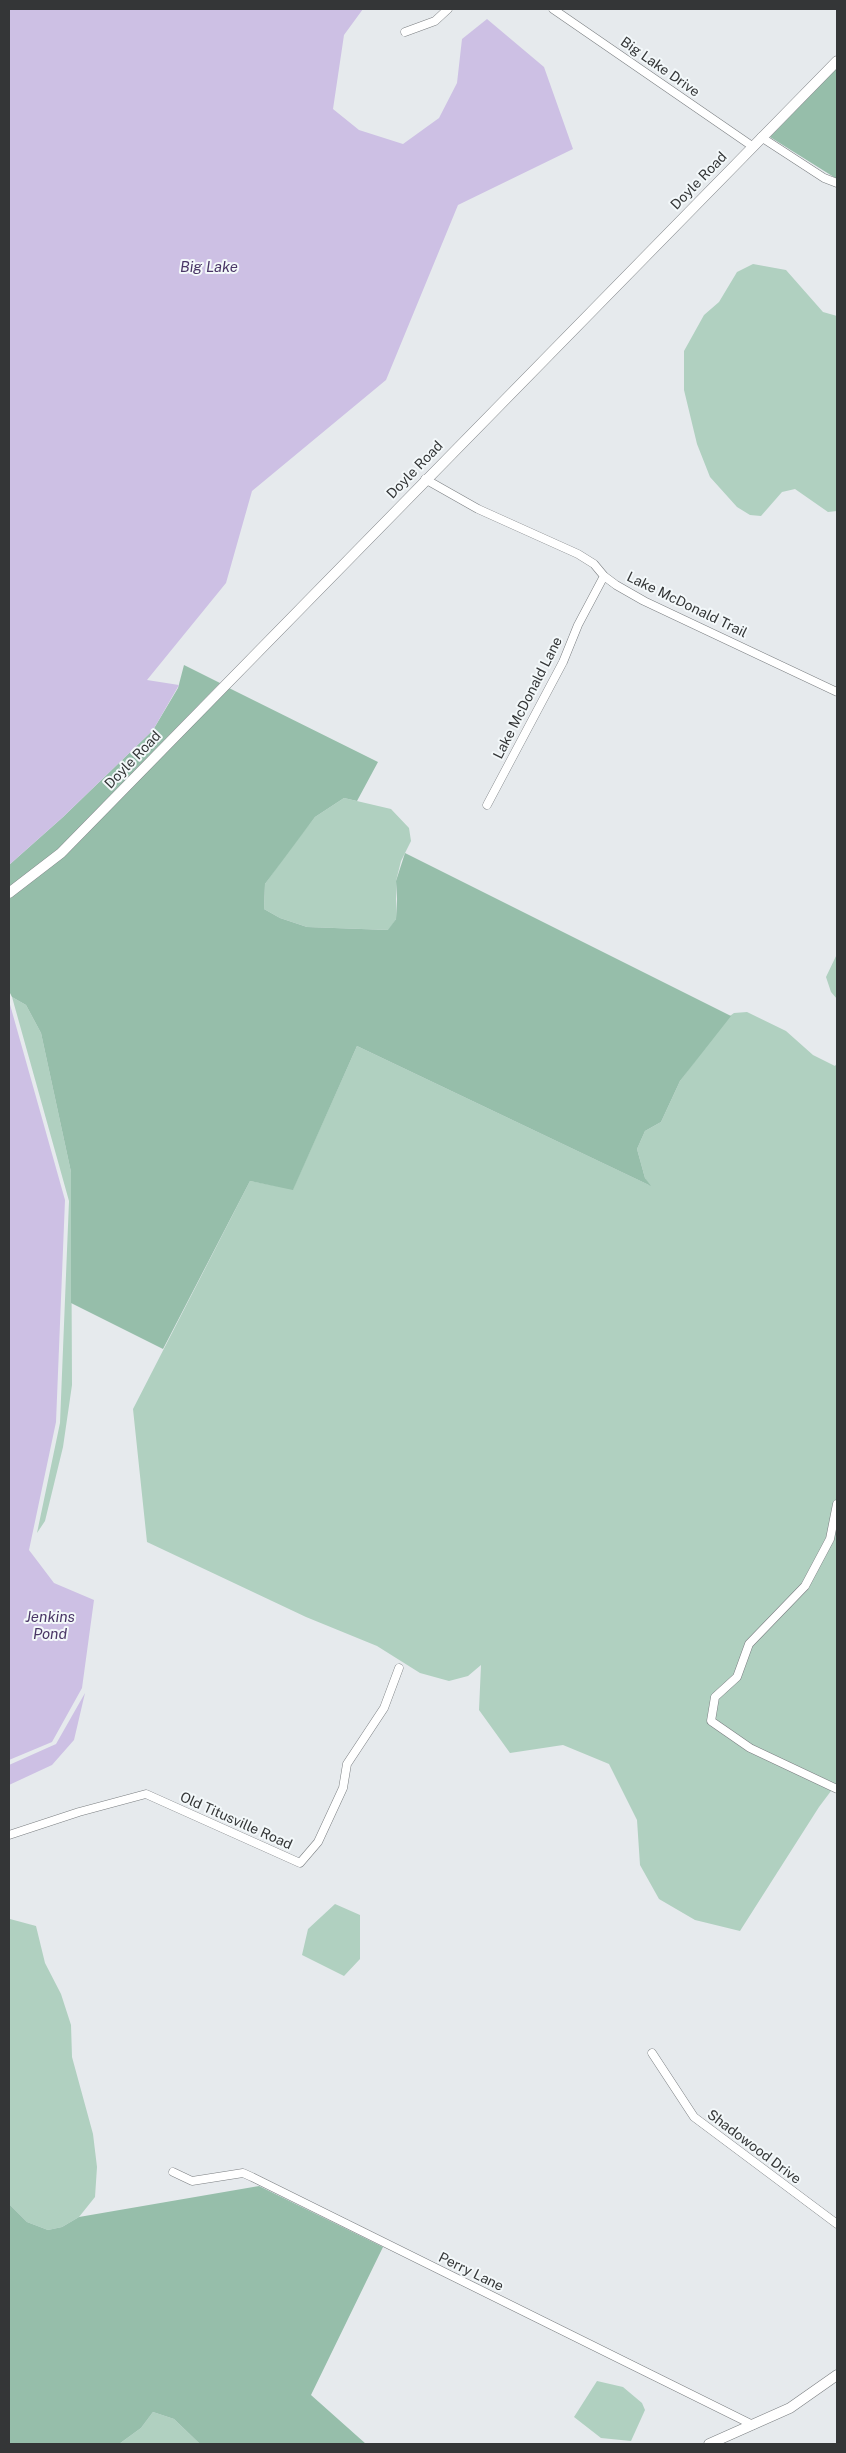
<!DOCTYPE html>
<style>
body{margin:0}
#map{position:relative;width:846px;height:2453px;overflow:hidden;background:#e6eaed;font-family:"Public Sans",sans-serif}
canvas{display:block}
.frame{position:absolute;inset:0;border:10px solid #343637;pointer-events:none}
</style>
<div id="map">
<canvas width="846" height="2453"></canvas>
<div class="frame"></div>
</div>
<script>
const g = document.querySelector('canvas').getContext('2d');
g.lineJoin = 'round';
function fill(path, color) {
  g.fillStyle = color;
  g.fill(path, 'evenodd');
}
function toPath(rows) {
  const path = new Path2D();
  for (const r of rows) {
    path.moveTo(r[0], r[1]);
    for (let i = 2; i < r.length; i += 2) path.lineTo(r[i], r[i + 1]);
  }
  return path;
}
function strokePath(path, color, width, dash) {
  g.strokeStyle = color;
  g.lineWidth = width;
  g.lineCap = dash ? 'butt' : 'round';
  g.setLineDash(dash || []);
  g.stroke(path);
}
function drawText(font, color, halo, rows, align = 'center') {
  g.font = font + ' "Public Sans",sans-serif';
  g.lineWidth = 4;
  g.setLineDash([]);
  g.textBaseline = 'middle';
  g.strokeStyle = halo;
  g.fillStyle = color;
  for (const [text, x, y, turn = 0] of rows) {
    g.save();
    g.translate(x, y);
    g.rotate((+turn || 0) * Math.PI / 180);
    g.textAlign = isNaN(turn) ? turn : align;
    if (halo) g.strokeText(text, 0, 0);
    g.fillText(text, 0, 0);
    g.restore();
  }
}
fill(toPath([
 [753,264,786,270,823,312,837,316,837,511,828,512,795,489,782,492,761,516,750,515,737,507,710,477,697,444,684,390,684,351,704,315,719,302,737,272],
 [344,798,391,809,409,828,411,841,401,861,396,881,396,919,389,930,307,927,280,918,264,909,265,884,287,853,315,817],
 [837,954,837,999,831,992,826,977],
 [12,997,26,1005,41,1033,71,1172,72,1385,63,1447,45,1521,37,1533,60,1423,69,1201],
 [747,1012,786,1031,813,1055,835,1066,837,1063,837,1783,819,1807,740,1931,695,1920,659,1899,640,1865,637,1820,609,1764,563,1745,510,1753,479,1710,481,1665,468,1676,449,1681,420,1673,377,1646,306,1617,147,1542,133,1409,250,1181,293,1189,357,1046,649,1185,645,1178,637,1149,645,1131,661,1122,680,1081,727,1018,734,1013],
 [335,1904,360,1915,360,1959,344,1976,302,1955,308,1929],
 [10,1919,36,1926,45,1963,61,1994,71,2025,72,2057,93,2134,97,2167,95,2197,79,2217,62,2227,48,2230,27,2222,9,2204],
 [597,2381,623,2387,642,2403,645,2410,631,2441,601,2438,574,2417],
 [153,2412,174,2419,200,2444,119,2444,141,2428]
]), '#b0d0c0');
fill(toPath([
 [837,68,837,179,770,137],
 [184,665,220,683,58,849,9,888,9,865,63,817,153,730,178,688],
 [229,688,378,762,357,801,344,798,315,817,265,884,264,909,280,918,307,927,388,930,396,919,397,899,396,881,405,853,731,1016,680,1081,661,1122,645,1131,637,1149,645,1178,651,1186,357,1046,293,1190,250,1181,163,1349,71,1303,71,1172,41,1033,26,1005,12,997,9,991,9,899,65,856],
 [259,2186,383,2247,311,2395,366,2444,200,2444,174,2419,153,2412,141,2428,119,2444,9,2444,9,2204,27,2222,48,2230,62,2227,79,2217]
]), '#96beaa');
fill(toPath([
 [9,9,363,9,344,35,333,109,359,130,403,144,439,118,457,83,462,39,487,19,544,67,573,149,458,205,386,380,252,491,226,583,147,680,179,685,153,730,63,817,9,865],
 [9,1001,65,1200,56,1422,29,1550,54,1583,94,1600,82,1688,52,1742,9,1760],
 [85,1693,74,1740,52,1765,9,1785,9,1765,56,1744]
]), '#cdc0e4');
const street = toPath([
 [553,9,752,146],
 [405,32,435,21,448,9],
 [761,137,824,178,837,183],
 [425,479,478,509,578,554,594,564,604,576,616,585,644,601,837,692],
 [487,805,563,662,578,625,604,576],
 [837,1504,830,1539,805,1586,749,1644,737,1677,715,1697,711,1721,750,1748,837,1789],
 [9,1835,79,1812,146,1794,300,1863,318,1842,343,1788,347,1764,384,1708,399,1668],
 [652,2053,694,2117,837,2224],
 [173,2172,192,2181,243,2173,252,2177,753,2425]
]);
const secondary = toPath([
 [9,893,61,853,837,61],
 [709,2444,790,2408,837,2375]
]);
strokePath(street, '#7a7e81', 9);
strokePath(secondary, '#7a7e81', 11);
strokePath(street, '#fff', 8);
strokePath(secondary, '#fff', 10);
drawText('14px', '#343637', '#f3f8fa', [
 ["Big Lake Drive",660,67,35],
 ["Doyle Road",699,181,-46],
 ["Doyle Road",415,470,-46],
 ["Lake McDonald Trail",687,605,26],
 ["Lake McDonald Lane",528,698,-63],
 ["Doyle Road",133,760,-46],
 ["Old Titusville Road",236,1821,24],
 ["Shadowood Drive",754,2147,37],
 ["Perry Lane",471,2272,26]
]);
drawText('italic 15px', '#4a3666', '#f3f8fa', [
 ["Big Lake",209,267],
 ["Jenkins",50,1617],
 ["Pond",50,1634]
]);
</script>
